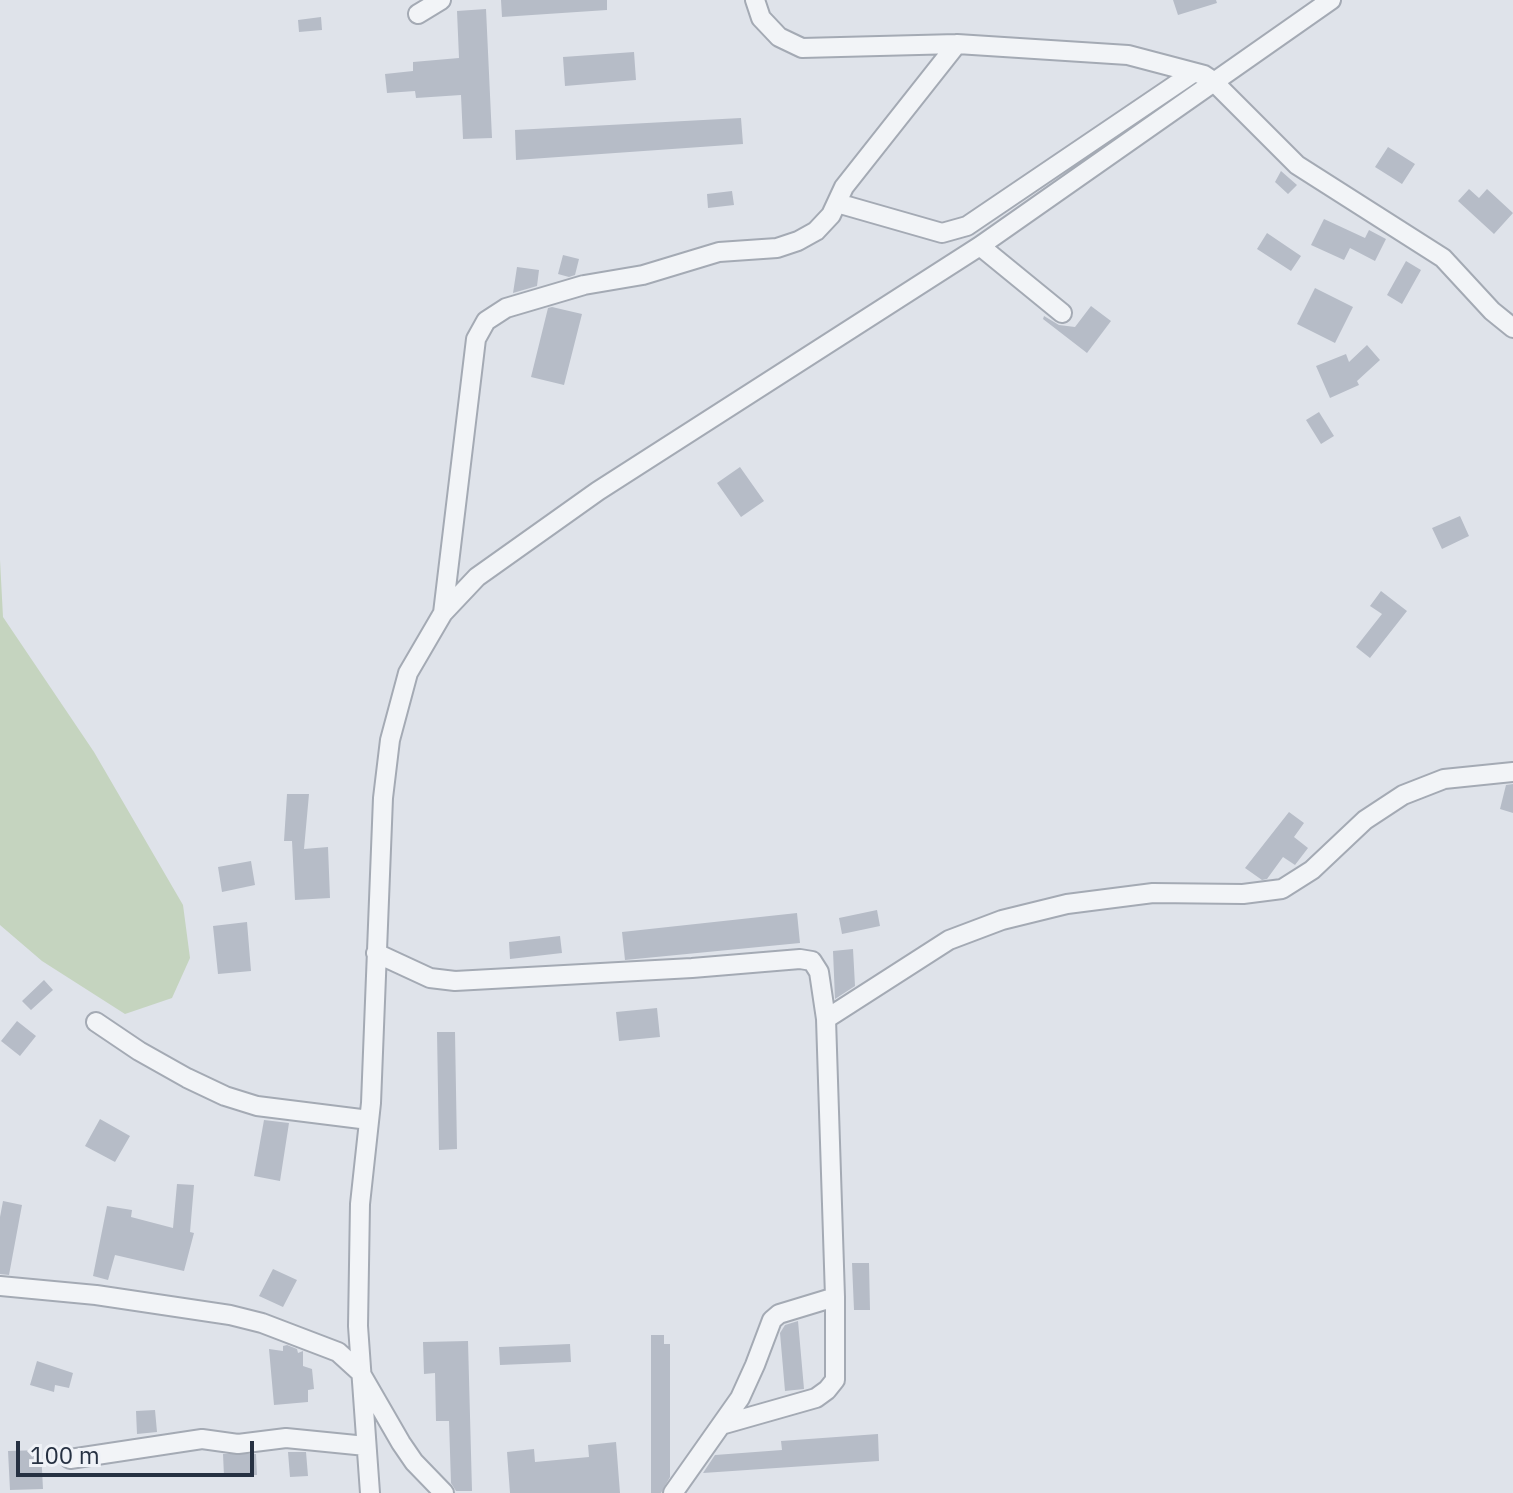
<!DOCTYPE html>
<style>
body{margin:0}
#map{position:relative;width:1513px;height:1493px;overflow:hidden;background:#dfe3ea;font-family:"IBM Plex Sans",sans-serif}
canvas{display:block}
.scale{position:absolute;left:16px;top:1441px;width:238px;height:36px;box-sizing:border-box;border:4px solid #263142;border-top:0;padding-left:10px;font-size:24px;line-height:28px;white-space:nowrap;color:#263142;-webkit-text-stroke:6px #eff2f7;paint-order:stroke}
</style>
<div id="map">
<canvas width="1513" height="1493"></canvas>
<div class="scale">100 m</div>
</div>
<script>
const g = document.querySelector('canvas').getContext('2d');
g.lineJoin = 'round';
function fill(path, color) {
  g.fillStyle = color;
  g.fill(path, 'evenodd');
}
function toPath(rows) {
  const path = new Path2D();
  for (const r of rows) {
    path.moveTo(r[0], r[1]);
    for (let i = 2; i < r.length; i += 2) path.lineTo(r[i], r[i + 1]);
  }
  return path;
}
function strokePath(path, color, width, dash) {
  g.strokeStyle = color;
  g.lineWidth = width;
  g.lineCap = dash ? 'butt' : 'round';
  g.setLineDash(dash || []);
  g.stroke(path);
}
fill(toPath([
 [0,560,3,617,94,752,183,905,190,958,172,998,125,1014,42,961,0,925]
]), '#c5d4bf');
fill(toPath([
 [501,0,607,0,607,10,502,17],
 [1173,0,1216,0,1217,3,1178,15],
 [486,9,492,138,463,139,461,95,416,98,415,91,387,93,385,74,413,71,413,62,459,58,457,11],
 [321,17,322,30,299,32,298,20],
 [634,52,636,80,565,86,563,57],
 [741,118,743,144,516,160,515,130],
 [1388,147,1415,164,1402,184,1375,167],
 [1281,171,1297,185,1288,194,1275,182],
 [1469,189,1479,198,1487,189,1513,213,1494,234,1458,201],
 [732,191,734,205,708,208,707,194],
 [1324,219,1365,238,1369,230,1386,239,1375,261,1350,248,1344,260,1311,245],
 [1267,233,1301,256,1291,271,1257,249],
 [563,255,579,259,575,275,569,277,558,274],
 [1406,261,1421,270,1402,304,1387,295],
 [517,267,539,270,537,286,513,293],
 [1315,288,1353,307,1335,343,1297,324],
 [1091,306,1111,321,1087,353,1043,319,1044,316,1059,325,1075,327],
 [552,307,582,314,564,385,531,377,548,308],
 [1367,345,1380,360,1357,381,1359,385,1330,398,1316,366,1346,354,1349,362],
 [1319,412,1334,436,1321,444,1306,420],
 [740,467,764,501,741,517,717,483],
 [1460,516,1469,536,1442,549,1432,528],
 [1381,591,1407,611,1370,658,1356,647,1382,614,1370,606],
 [1513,784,1513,813,1500,809,1506,785],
 [287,794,309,794,304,849,328,847,330,898,295,900,292,841,284,841],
 [1289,812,1304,823,1294,837,1308,848,1295,865,1283,857,1267,879,1262,880,1245,868],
 [251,861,255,885,222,892,218,867],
 [877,910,880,926,842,934,839,918],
 [797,913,800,943,625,960,622,932],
 [247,922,251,971,218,974,213,926],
 [560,936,562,953,510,959,509,942],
 [853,949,855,986,835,999,833,951],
 [44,980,53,990,31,1010,22,1001],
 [657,1008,660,1037,619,1041,616,1012],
 [17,1021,36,1036,20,1056,1,1041],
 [437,1032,455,1032,457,1149,439,1150],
 [100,1119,130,1136,115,1162,85,1146],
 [264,1120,289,1123,280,1181,254,1176],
 [177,1184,194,1185,190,1232,194,1233,184,1271,115,1255,108,1280,93,1276,107,1206,132,1210,131,1217,173,1228],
 [3,1201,22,1205,9,1275,0,1274,0,1217],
 [852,1263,869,1263,870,1310,854,1310],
 [273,1269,297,1280,283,1307,259,1296],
 [798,1321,804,1389,785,1391,780,1333,785,1325],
 [651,1335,664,1335,664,1344,670,1344,670,1477,661,1493,651,1493],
 [468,1341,472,1491,456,1491,451,1483,449,1421,436,1421,435,1373,424,1374,423,1342],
 [570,1344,571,1362,500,1365,499,1347],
 [287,1345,297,1349,298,1353,303,1351,303,1366,312,1369,314,1389,308,1390,308,1402,274,1405,269,1349,283,1351,283,1346],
 [37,1361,73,1373,69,1388,55,1385,54,1392,30,1385],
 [155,1410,157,1432,137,1434,136,1411],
 [878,1434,879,1461,703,1473,715,1455,782,1450,781,1441],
 [616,1442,620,1493,510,1493,507,1452,534,1449,535,1462,589,1457,588,1445],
 [41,1450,43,1489,10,1490,8,1451],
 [288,1452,306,1452,308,1476,290,1477],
 [223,1454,256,1454,257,1475,224,1476]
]), '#b6bcc7');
const street = toPath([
 [755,0,761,18,779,37,802,48,957,44,1128,55,1204,75,1213,81,1297,165,1443,258,1492,311,1513,328],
 [418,14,441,0],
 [837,203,942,233,967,226,1193,73],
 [980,246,1062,313],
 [443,613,476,339,486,321,506,308,584,285,643,275,719,252,777,248,798,241,816,231,831,215,844,187,957,44],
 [376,953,430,978,455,981,692,968,800,959,812,961,819,972,826,1019,835,1297,779,1314,772,1320,755,1365,740,1398,673,1493],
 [826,1019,949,940,1002,920,1067,904,1153,893,1243,894,1282,889,1312,870,1365,820,1403,795,1444,779,1513,772],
 [96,1022,139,1051,187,1078,225,1096,257,1106,369,1120],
 [0,1286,96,1295,230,1315,262,1323,338,1352,360,1372,401,1443,414,1462,444,1493],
 [721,1425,816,1398,827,1390,835,1380,835,1297],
 [70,1459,202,1439,238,1444,286,1438,366,1446],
 [370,1493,358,1326,360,1204,371,1103,383,798,390,740,408,673,443,613,477,577,598,491,980,246,1331,0]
]);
strokePath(street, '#a4aab4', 22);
strokePath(street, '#f2f4f7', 18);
</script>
